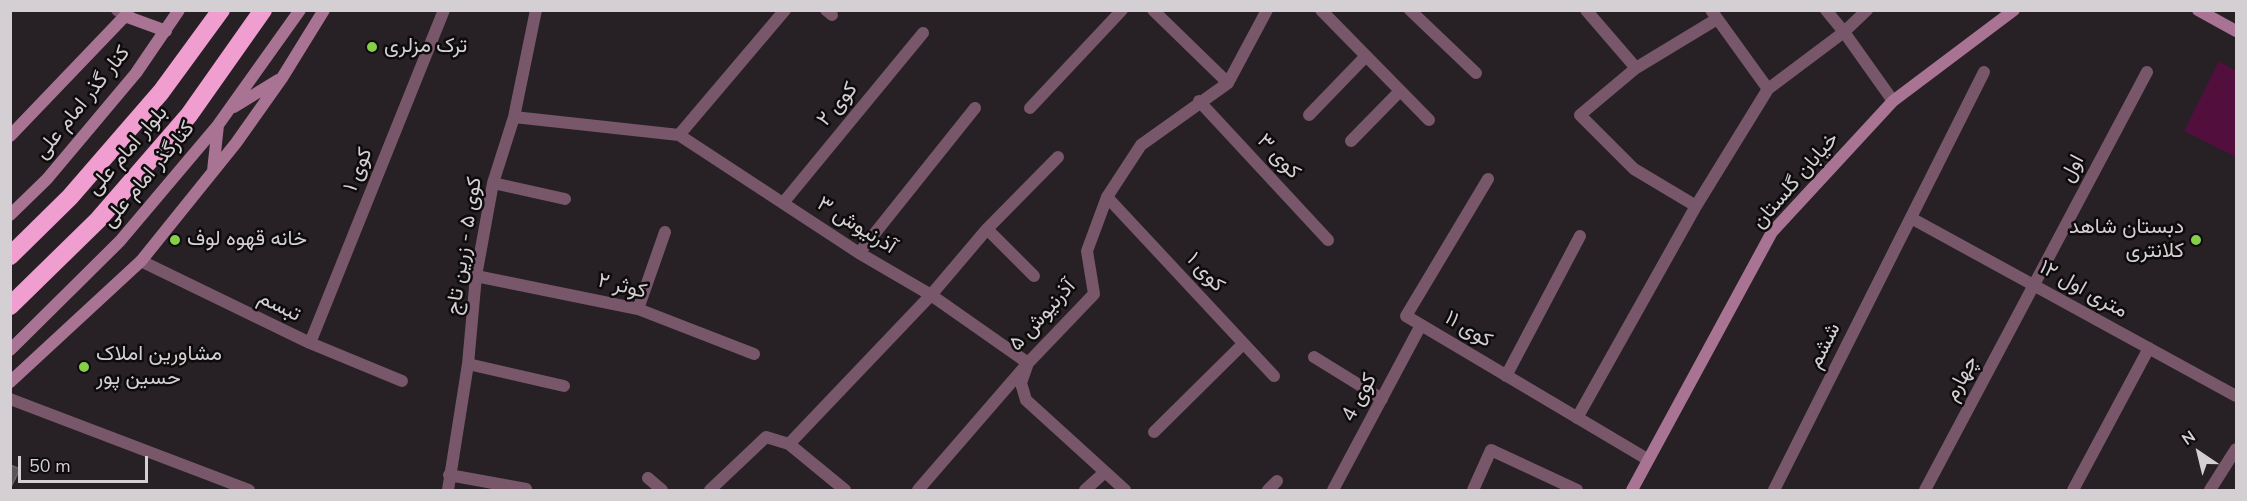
<!DOCTYPE html>
<meta charset="utf-8">
<style>
body{margin:0}
#map{position:relative;width:2247px;height:501px;overflow:hidden;background:#272024;font-family:"Nunito Sans",sans-serif}
canvas{display:block}
.frame{position:absolute;inset:0;border:12px solid #d4cfd2;pointer-events:none}
.north{position:absolute;left:2169px;top:423px;width:60px;height:60px;-webkit-text-stroke:4px #0e0b0d;paint-order:stroke;rotate:325deg;font-size:16px;font-weight:700;line-height:24px;text-align:center;color:#d4cfd2}
.north::after{content:'';display:block;margin:auto;width:21px;height:27px;background:#d4cfd2;clip-path:polygon(50% 0,100% 100%,50% 72%,0 100%)}
.scale{position:absolute;left:18px;top:456px;width:130px;height:27px;box-sizing:border-box;border:3px solid #d4cfd2;border-top:0;padding-left:8px;font-size:18px;line-height:21px;white-space:nowrap;color:#d4cfd2;-webkit-text-stroke:4px #0e0b0d;paint-order:stroke}
</style>
<div id="map">
<canvas width="2247" height="501"></canvas>
<div class="frame"></div>
<div class="north">N</div>
<div class="scale">50 m</div>
</div>
<script>
const g = document.querySelector('canvas').getContext('2d');
g.lineJoin = 'round';
function fill(path, color) {
  g.fillStyle = color;
  g.fill(path, 'evenodd');
}
function toPath(rows) {
  const path = new Path2D();
  for (const r of rows) {
    path.moveTo(r[0], r[1]);
    for (let i = 2; i < r.length; i += 2) path.lineTo(r[i], r[i + 1]);
  }
  return path;
}
function strokePath(path, color, width, dash) {
  g.strokeStyle = color;
  g.lineWidth = width;
  g.lineCap = dash ? 'butt' : 'round';
  g.setLineDash(dash || []);
  g.stroke(path);
}
function drawText(font, color, halo, rows, align = 'center') {
  g.font = font + ' "Nunito Sans",Vazirmatn,sans-serif';
  g.lineWidth = 5;
  g.setLineDash([]);
  g.textBaseline = 'middle';
  g.strokeStyle = halo;
  g.fillStyle = color;
  for (const [text, x, y, turn = 0] of rows) {
    g.save();
    g.translate(x, y);
    g.rotate((+turn || 0) * Math.PI / 180);
    g.textAlign = isNaN(turn) ? turn : align;
    if (halo) g.strokeText(text, 0, 0);
    g.fillText(text, 0, 0);
    g.restore();
  }
}
fill(toPath([
 [2219,61,2236,71,2236,157,2184,131]
]), '#520f3d');
const building = toPath([
 [10,465,20,469,10,489,10,465]
]);
fill(building, '#595256');
strokePath(building, '#6c6569', 1.5);
strokePath(toPath([
 [117,10,125,16,129,10],
 [826,10,832,15],
 [1153,10,1228,83],
 [1321,10,1429,120],
 [1410,10,1476,73],
 [1586,10,1636,68,1717,19],
 [1711,10,1768,89],
 [1826,10,1844,32,1867,10],
 [1636,68,1580,115,1634,169,1696,206],
 [1199,101,1328,240],
 [1030,108,1122,10],
 [1309,115,1366,56],
 [514,117,679,135,859,253,931,295,1028,363,1021,383,1026,400,1125,490],
 [679,135,785,10],
 [1351,141,1400,91],
 [1488,179,1406,316,1647,459],
 [493,183,565,199],
 [1107,197,1274,376],
 [783,203,923,33],
 [1911,218,2236,396],
 [987,229,1034,276],
 [859,253,975,108],
 [141,261,310,343,402,381],
 [476,276,638,309,754,354],
 [638,309,665,232],
 [310,343,444,10],
 [1314,357,1382,399],
 [468,364,564,386],
 [1506,376,1580,236],
 [10,399,249,490],
 [1577,418,1696,206,1768,89,1844,32,1893,101],
 [1154,432,1243,344],
 [789,444,931,295,987,229,1058,157],
 [449,475,526,489],
 [648,478,662,490],
 [448,490,468,364,476,276,493,183,514,117,536,10],
 [710,490,766,437,789,444,845,490],
 [918,490,1028,363,1094,294,1087,251,1107,197,1141,145,1228,83,1267,10],
 [1085,490,1105,472],
 [1268,490,1277,481],
 [1333,490,1421,325],
 [1473,490,1491,450,1577,490],
 [1774,490,1984,72],
 [1925,490,2147,72],
 [2073,490,2149,348],
 [2210,490,2236,449]
]), '#78576a', 12);
strokePath(toPath([
 [2198,10,2236,31],
 [234,107,278,80],
 [10,136,125,16,166,31],
 [213,171,218,125],
 [10,215,47,179,136,73,179,10],
 [10,350,120,241,218,125,300,10],
 [10,382,141,261,236,143,282,78,324,10],
 [1632,490,1772,232,1893,101,2014,10]
]), '#a97493', 12);
strokePath(toPath([
 [10,256,70,197,161,92,221,10],
 [10,306,98,220,189,115,263,10]
]), '#f09ecf', 18);
for (const [x, y, r, color] of [
 [372,47,6,"#86cf4b"],
 [175,240,6,"#86cf4b"],
 [2196,240,6,"#86cf4b"],
 [84,367,6,"#86cf4b"]
]) {
  const dot = new Path2D();
  dot.arc(x, y, r, 0, 2 * Math.PI);
  g.fillStyle = color;
  g.fill(dot);
  strokePath(dot, '#0e0b0d', 2);
}
drawText('21px', '#d4cfd2', '#0e0b0d', [
 ["ترک مزلری",384,47],
 ["دبستان شاهد",2184,228,"right"],
 ["کلانتری",2184,252,"right"],
 ["خانه قهوه لوف",187,240],
 ["مشاورین املاک",96,355],
 ["حسین پور",96,379]
], 'left');
drawText('21px', '#d4cfd2', '#0e0b0d', [
 ["کنار گذر امام علی",83,103,-51],
 ["کوی ۲",838,105,-50],
 ["بلوار امام علی",128,151,-49],
 ["کوی ۳",1278,157,47],
 ["اول",2073,169,-62],
 ["کوی ۱",359,170,-68],
 ["کنارگذر امام علی",149,175,-50],
 ["خیابان گلستان",1796,181,-49],
 ["آذرنیوش ۳",856,226,32],
 ["کوی ۵ - زرین تاج",465,246,-81],
 ["کوی ۱",1205,273,47],
 ["کوثر ۲",622,287,14],
 ["۱۲ متری اول",2083,290,29],
 ["تبسم",279,307,26],
 ["آذرنیوش ۵",1043,316,-48],
 ["کوی ۱۱",1468,330,31],
 ["ششم",1825,346,-63],
 ["چهارم",1962,379,-62],
 ["کوی 4",1360,398,-62]
]);
</script>
